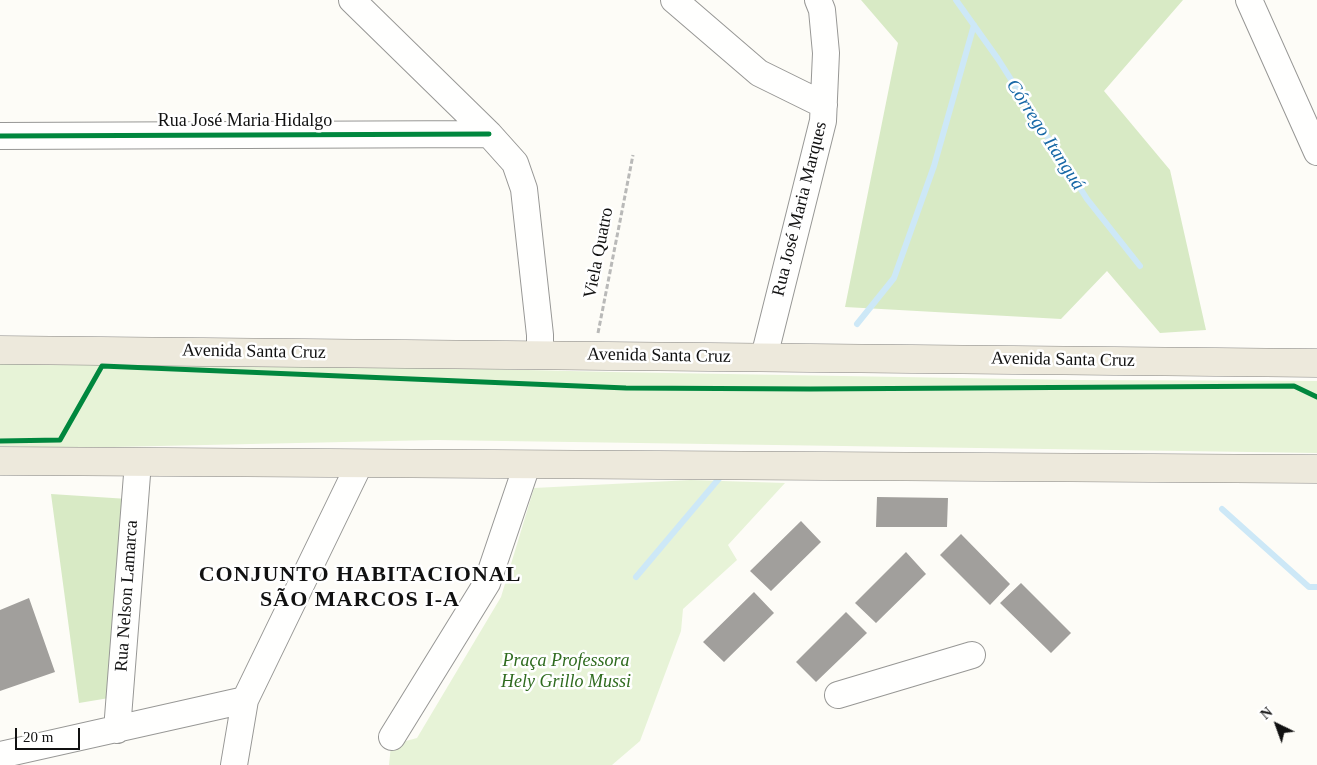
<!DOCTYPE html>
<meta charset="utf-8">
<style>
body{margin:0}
#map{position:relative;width:1317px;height:765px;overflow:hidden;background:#fdfcf7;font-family:"Times New Roman",serif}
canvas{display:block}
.north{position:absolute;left:1252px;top:700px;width:50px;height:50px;-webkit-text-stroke:4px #fff;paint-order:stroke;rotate:318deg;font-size:14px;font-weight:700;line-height:20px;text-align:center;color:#111}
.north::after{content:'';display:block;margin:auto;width:18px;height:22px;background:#111;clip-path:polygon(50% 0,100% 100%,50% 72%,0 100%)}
.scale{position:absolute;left:15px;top:728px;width:65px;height:22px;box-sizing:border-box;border:2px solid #111;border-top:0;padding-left:6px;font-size:15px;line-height:18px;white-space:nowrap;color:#111;-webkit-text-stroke:4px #fff;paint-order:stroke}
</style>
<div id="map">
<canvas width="1317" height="765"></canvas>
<div class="north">N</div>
<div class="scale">20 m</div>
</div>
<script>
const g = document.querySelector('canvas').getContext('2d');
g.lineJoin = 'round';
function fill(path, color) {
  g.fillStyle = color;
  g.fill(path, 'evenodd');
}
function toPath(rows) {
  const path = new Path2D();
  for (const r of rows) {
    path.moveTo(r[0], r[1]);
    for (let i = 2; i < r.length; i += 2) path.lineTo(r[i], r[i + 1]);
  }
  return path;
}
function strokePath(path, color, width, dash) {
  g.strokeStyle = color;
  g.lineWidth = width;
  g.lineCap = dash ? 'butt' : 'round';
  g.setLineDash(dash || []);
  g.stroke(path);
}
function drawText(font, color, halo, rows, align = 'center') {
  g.font = font + ' "Times New Roman",serif';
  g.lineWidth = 5;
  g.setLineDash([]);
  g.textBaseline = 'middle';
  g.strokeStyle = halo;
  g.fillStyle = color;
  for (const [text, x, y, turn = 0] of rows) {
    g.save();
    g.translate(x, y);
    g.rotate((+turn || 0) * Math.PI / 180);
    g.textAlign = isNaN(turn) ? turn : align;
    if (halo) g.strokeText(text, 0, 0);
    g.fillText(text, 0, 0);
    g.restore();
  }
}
fill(toPath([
 [0,361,156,361,611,372,1075,380,1317,381,1317,453,436,440,67,448,0,446],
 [691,480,785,483,728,545,737,560,683,609,681,631,640,741,612,765,389,765,391,745,417,738,501,597,534,488]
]), '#e7f3d7');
fill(toPath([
 [861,0,1183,0,1104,91,1170,170,1206,330,1160,333,1107,271,1061,319,845,307,898,43],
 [51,494,128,499,109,698,79,703]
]), '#d8eac5');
strokePath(toPath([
 [956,0,998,59,1087,199,1140,266],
 [857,324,894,278,934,166,974,25],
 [1222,509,1309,587,1317,587],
 [636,577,722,475]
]), '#cde8f7', 6);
fill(toPath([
 [877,497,948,498,947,527,876,527],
 [801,521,821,542,771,591,750,571],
 [961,534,1010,584,990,605,940,555],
 [906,552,926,574,876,623,855,603],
 [1021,583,1071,633,1051,653,1000,603],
 [754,592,774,613,724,662,703,642],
 [29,598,55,672,0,691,0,610],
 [846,612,867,633,816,682,796,662]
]), '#a19f9c');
const minor = toPath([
 [352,0,489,134,515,163,524,189,540,335,540,355],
 [674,0,759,73,824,105],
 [1249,0,1317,152],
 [0,136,489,134],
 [764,357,823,121,826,53,822,10,818,0],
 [838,695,972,655],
 [117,730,138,462],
 [392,737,487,583,527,465],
 [0,755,245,700],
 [234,765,245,700,360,463]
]);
const major = toPath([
 [0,350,1317,363],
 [0,461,1317,469]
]);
strokePath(minor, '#979795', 28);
strokePath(major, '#858482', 29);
strokePath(toPath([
 [598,333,633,155]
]), '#b9b9b8', 3, [5, 2.5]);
strokePath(minor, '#fffffe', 26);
strokePath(major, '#ede9dc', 28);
strokePath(toPath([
 [0,136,489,134],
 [0,441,60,440,102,366,626,388,810,389,1294,386,1317,397]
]), '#00873e', 5);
drawText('18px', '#111', '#fff', [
 ["Rua José Maria Hidalgo",245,121],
 ["Rua José Maria Marques",800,209,-76],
 ["Viela Quatro",599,253,-79],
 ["Avenida Santa Cruz",254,352,1],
 ["Avenida Santa Cruz",659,356,1],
 ["Avenida Santa Cruz",1063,360,1],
 ["Rua Nelson Lamarca",127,596,-86]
]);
drawText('italic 18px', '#2f6b1f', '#fff', [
 ["Praça Professora",566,661],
 ["Hely Grillo Mussi",566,682]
]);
drawText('italic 19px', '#1768a6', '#fff', [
 ["Córrego Itanguá",1045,135,57]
]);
g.letterSpacing = '1px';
drawText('bold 22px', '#111', '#fff', [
 ["CONJUNTO HABITACIONAL",360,575],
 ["SÃO MARCOS I-A",360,600]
]);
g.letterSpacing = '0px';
</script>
